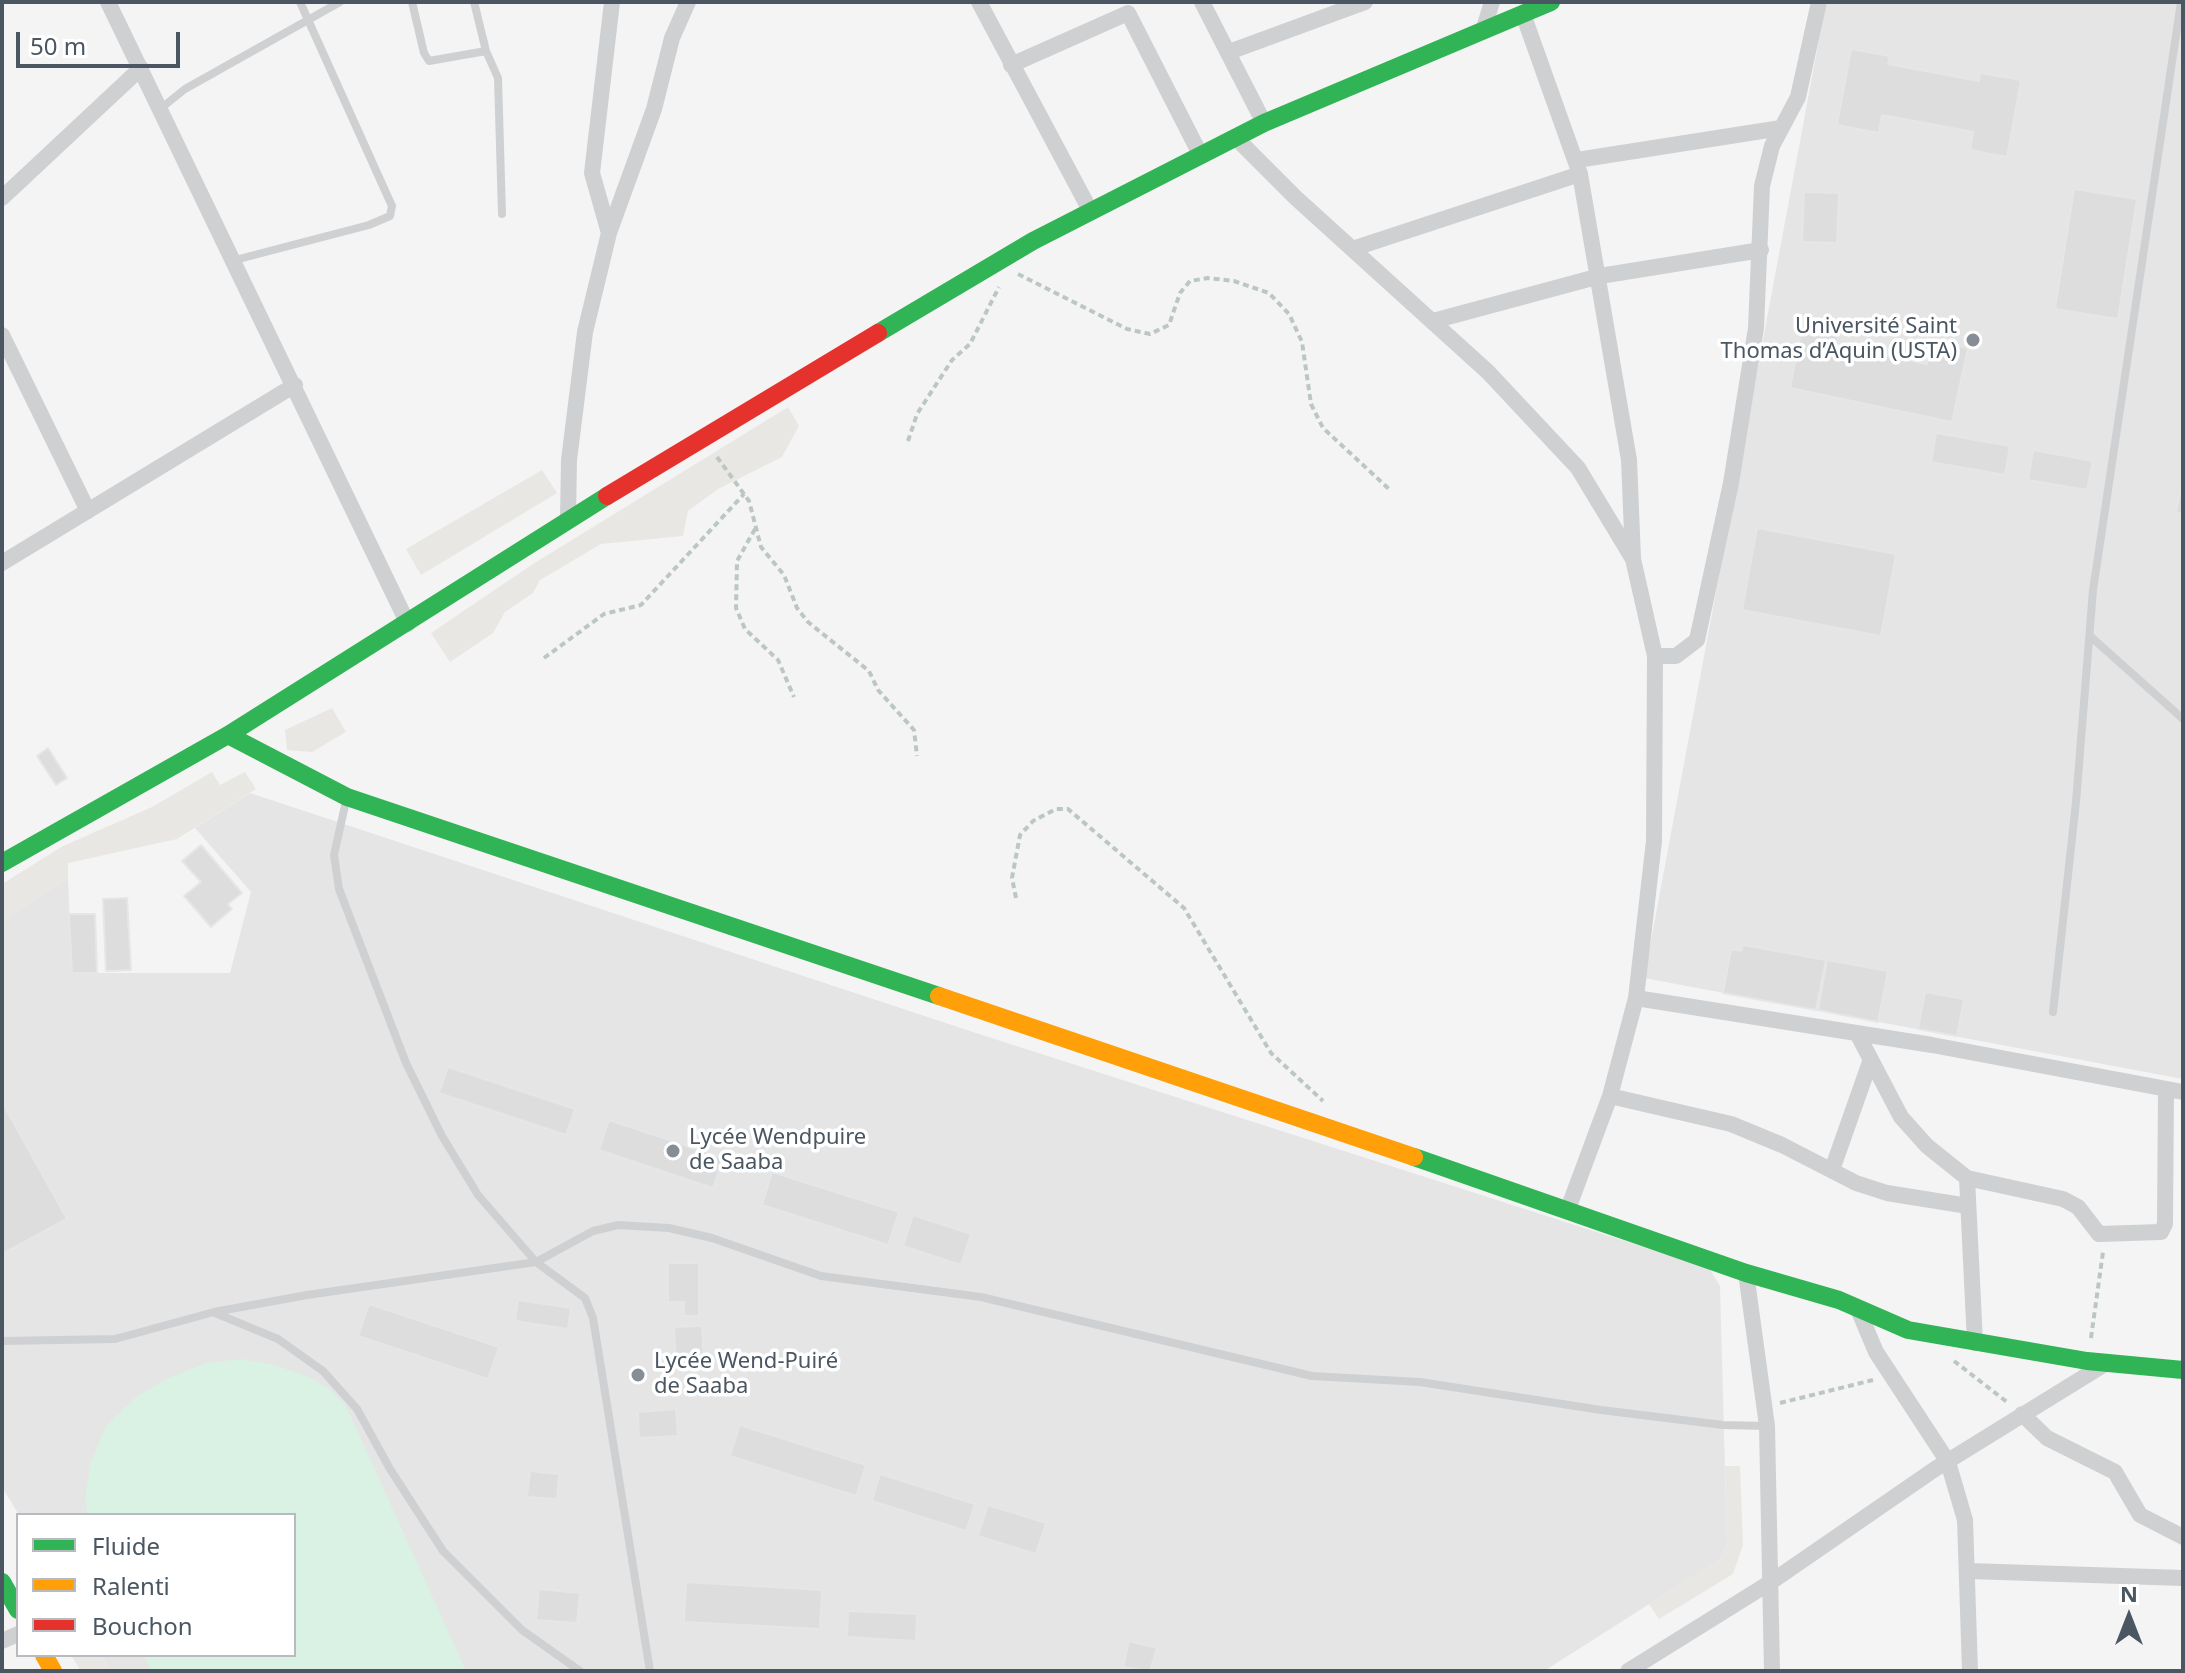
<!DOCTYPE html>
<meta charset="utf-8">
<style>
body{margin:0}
#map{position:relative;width:2185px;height:1673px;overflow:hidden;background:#f4f4f4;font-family:"Noto Sans",sans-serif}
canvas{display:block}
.frame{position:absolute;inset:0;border:4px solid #4a5661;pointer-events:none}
.legend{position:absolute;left:16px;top:1513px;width:280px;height:144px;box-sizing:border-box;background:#fff;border:2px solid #b7bbc0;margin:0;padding:10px 14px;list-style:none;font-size:24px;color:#4a5661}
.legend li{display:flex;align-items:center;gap:16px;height:40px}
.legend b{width:40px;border:2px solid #b7bbc0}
.north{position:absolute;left:2089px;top:1577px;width:80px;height:80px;-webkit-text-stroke:6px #fff;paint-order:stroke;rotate:0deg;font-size:22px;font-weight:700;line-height:32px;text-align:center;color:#4a5661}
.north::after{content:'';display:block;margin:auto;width:28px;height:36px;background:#4a5661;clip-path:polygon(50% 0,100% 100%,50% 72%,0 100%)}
.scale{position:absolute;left:16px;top:32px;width:164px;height:36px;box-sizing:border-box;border:4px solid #4a5661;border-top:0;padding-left:10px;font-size:24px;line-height:28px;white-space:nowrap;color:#4a5661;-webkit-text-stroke:6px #fff;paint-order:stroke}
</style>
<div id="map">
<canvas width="2185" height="1673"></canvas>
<div class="frame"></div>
<ul class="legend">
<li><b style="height:10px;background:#30b455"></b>Fluide</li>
<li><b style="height:10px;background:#ff9f0a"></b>Ralenti</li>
<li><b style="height:10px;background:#e5322d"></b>Bouchon</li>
</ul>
<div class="north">N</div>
<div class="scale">50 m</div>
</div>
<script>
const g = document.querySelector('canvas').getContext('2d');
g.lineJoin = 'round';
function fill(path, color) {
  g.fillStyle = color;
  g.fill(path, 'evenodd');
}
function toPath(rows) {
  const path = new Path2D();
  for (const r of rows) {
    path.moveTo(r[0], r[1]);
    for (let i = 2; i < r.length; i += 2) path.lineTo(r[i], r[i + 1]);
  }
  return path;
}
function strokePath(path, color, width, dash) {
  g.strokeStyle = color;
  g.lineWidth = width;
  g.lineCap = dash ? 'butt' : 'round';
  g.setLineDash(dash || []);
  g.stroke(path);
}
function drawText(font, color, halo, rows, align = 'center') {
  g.font = font + ' "Noto Sans",sans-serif';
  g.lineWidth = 7;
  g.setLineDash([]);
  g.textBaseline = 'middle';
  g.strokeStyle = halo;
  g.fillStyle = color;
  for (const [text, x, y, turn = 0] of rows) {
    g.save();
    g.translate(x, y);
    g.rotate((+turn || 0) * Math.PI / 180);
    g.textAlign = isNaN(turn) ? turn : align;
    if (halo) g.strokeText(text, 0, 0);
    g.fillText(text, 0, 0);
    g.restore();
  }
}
fill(toPath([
 [788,407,799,426,782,457,718,489,688,511,683,536,601,544,540,580,533,593,505,612,493,633,450,662,431,633,533,564],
 [542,470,557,493,421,575,406,549],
 [332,708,346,732,312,752,287,750,285,730],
 [212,772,220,785,245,772,256,789,177,839,68,863,68,879,2,920,2,884,63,846,152,807],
 [1725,1466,1740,1466,1743,1545,1733,1574,1659,1619,1649,1604,1720,1559,1727,1544],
 [71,1655,101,1655,111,1671,81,1671]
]), '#e8e7e3');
fill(toPath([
 [1826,2,2183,2,2183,1079,1644,978],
 [250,793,979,1034,1709,1268,1720,1286,1727,1544,1720,1559,1544,1671,111,1671,101,1655,294,1655,294,1515,19,1515,2,1487,2,920,68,879,72,973,230,973,251,892,195,828]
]), '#e6e5e6');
fill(toPath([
 [241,1359,275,1365,309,1377,331,1390,346,1406,466,1671,151,1671,144,1655,294,1655,294,1515,88,1515,85,1500,91,1461,106,1426,136,1397,168,1378,207,1363]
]), '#d9f2e3');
const building = toPath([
 [1851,49,1890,56,1888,64,1979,81,1980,73,2021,80,2007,157,1970,150,1973,132,1882,115,1879,133,1837,125,1851,49],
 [2074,189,2137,199,2118,319,2055,309,2074,189],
 [1804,192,1839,193,1837,243,1802,242,1804,192],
 [1804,317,1841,324,1836,345,1927,364,1931,340,1968,348,1952,422,1790,388,1804,317],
 [1936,433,2010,446,2005,475,1931,462,1936,433],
 [2033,450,2093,461,2087,490,2028,480,2033,450],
 [2183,480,2183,514,2176,512,2183,480],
 [1757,528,1896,554,1881,636,1742,610,1757,528],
 [48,748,67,778,56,785,37,756,48,748],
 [201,845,242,893,228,904,232,909,211,927,184,896,201,882,182,861,201,845],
 [127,898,131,970,106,971,103,899,127,898],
 [69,914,95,914,97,973,72,973,69,914],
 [1743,945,1826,960,1816,1010,1723,993,1731,949,1741,951,1743,945],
 [1827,960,1888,971,1878,1022,1818,1010,1827,960],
 [1925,992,1964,999,1957,1036,1918,1029,1925,992],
 [448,1067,575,1109,566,1135,439,1093,448,1067],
 [2,1102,67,1219,2,1254,2,1102],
 [609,1120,723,1158,713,1188,599,1150,609,1120],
 [772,1172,899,1212,888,1245,762,1205,772,1172],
 [913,1215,971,1234,961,1265,903,1246,913,1215],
 [668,1263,699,1263,699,1316,684,1316,684,1302,668,1302,668,1263],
 [518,1300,571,1308,568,1329,515,1321,518,1300],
 [369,1304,499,1347,488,1379,358,1336,369,1304],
 [702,1326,704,1365,676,1366,674,1327,702,1326],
 [676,1409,678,1436,639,1438,638,1412,676,1409],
 [740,1425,866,1465,856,1496,730,1456,740,1425],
 [530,1471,559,1474,557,1499,527,1497,530,1471],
 [880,1474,975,1504,966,1531,872,1501,880,1474],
 [988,1505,1046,1523,1036,1554,978,1536,988,1505],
 [686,1582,822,1590,820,1629,684,1622,686,1582],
 [539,1589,580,1593,577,1623,536,1620,539,1589],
 [848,1611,917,1614,916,1641,847,1637,848,1611],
 [1129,1641,1157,1648,1150,1671,1123,1667,1129,1641]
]);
fill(building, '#ddddde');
strokePath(building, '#e5e6e7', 2);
strokePath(toPath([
 [1018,274,1127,329,1150,334,1169,325,1180,293,1190,281,1208,278,1234,281,1269,293,1289,314,1302,342,1311,404,1323,428,1389,489],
 [908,441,917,414,952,360,970,344,999,287],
 [717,457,749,501,761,547,784,575,797,608,808,622,869,671,878,690,914,730,917,756],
 [755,529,737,561,736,608,745,629,778,660,794,697],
 [544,658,604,614,641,605,744,494],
 [1016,898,1012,878,1020,835,1033,821,1056,809,1068,809,1184,908,1271,1053,1323,1101],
 [2091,1338,2103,1252],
 [1954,1361,2007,1402],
 [1780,1403,1873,1380]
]), '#bcc7c4', 4, [6, 4]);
strokePath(toPath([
 [412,2,424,53,429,61,486,51],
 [474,2,486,51,498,78,502,214],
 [160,109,185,89,340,2],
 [235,260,369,225,390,216,392,206,300,2],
 [2090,636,2183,719],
 [346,801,334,855,339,889,406,1063,442,1136,478,1195,536,1262,585,1298,593,1318,650,1671],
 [2053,1012,2076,802,2093,590,2181,2],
 [215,1313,278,1339,323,1371,357,1409,390,1469,443,1551,522,1630,580,1671],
 [2,1341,115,1339,214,1312,307,1295,536,1262,593,1231,618,1225,669,1228,712,1238,821,1276,981,1297,1312,1376,1420,1382,1601,1410,1723,1425,1767,1426]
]), '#ced0d2', 8);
strokePath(toPath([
 [108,2,408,624],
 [979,2,1091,212],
 [1202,2,1264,123],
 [1523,14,1580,174,1629,460,1633,558],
 [1483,31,1492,2],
 [1229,52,1365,2],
 [1011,65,1128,13,1200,154],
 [1235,137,1296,198,1488,372,1578,468,1633,559,1655,656,1654,841,1636,998,1610,1096,1568,1209],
 [1577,160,1781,128],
 [2,198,141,68],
 [609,233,592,173,612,2],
 [1352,249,1580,174],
 [1433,321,1600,276,1761,250],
 [2,335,88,511],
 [568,519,569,460,585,332,609,233,654,109,672,38,688,2],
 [2,563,295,385],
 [1655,656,1676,656,1697,640,1731,483,1756,328,1762,186,1772,146,1798,97,1819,2],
 [1636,998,1932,1045,2183,1092],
 [1858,1035,1901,1117,1927,1146,1967,1178,1975,1343],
 [1610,1096,1731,1124,1782,1145,1856,1183,1887,1193,1968,1206],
 [1832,1170,1870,1062],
 [1967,1178,2063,1199,2078,1207,2099,1234,2161,1232,2165,1224,2166,1089],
 [1746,1273,1767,1426,1772,1671],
 [1857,1307,1876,1352,1948,1462,1965,1520,1970,1671],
 [2022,1414,2047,1438,2115,1472,2140,1515,2183,1537],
 [1969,1571,2183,1578],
 [2,1641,18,1634],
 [1628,1671,1771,1582,1935,1469,2105,1364]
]), '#ced0d2', 16);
strokePath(toPath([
 [878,333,1033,241,1264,123,1551,2],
 [228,735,347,797,939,996],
 [2,863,228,735,607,496],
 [1414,1157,1746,1273,1839,1300,1908,1330,2087,1361,2183,1370],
 [2,1582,18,1610]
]), '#30b455', 18);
strokePath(toPath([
 [939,996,1414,1157],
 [44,1655,53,1671]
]), '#ff9f0a', 18);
strokePath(toPath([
 [607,496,878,333]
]), '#e5322d', 18);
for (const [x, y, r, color] of [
 [1973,340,8,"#868d94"],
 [673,1151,8,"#868d94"],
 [638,1375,8,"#868d94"]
]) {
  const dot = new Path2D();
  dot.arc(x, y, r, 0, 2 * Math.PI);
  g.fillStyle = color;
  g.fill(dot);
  strokePath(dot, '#fff', 3);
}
drawText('22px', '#4a5661', '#fff', [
 ["Université Saint",1957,327,"right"],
 ["Thomas d’Aquin (USTA)",1957,352,"right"],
 ["Lycée Wendpuire",689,1138],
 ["de Saaba",689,1163],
 ["Lycée Wend-Puiré",654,1362],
 ["de Saaba",654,1387]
], 'left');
</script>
